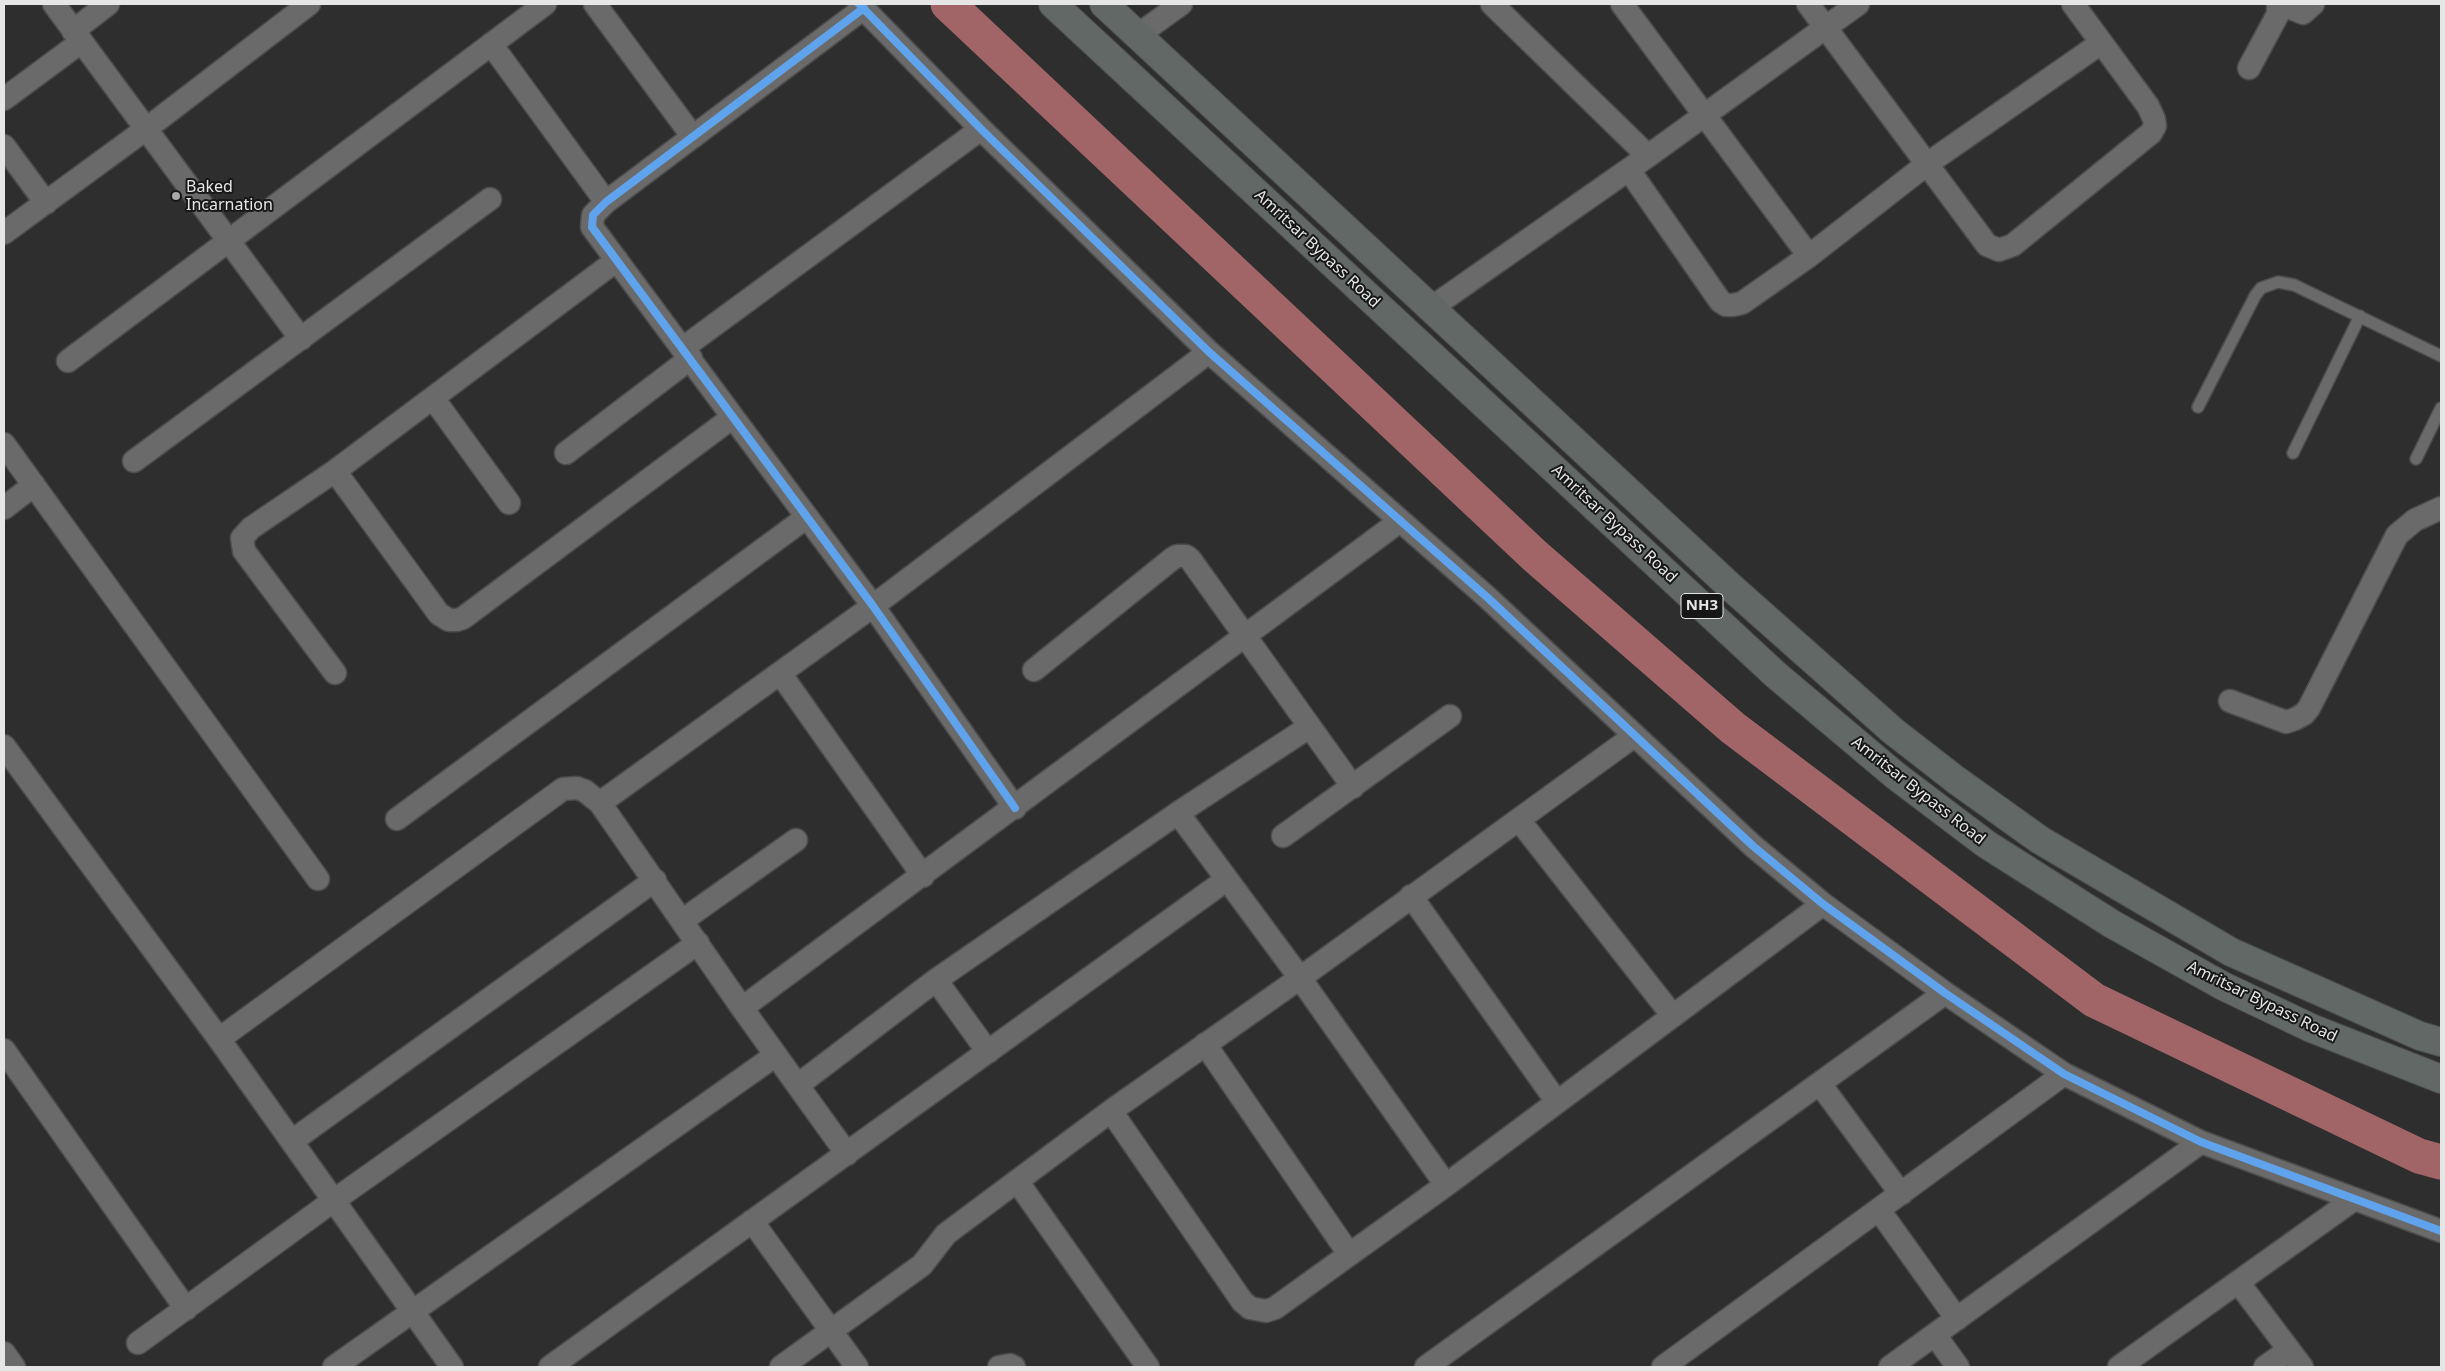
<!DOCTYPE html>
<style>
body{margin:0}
#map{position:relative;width:2445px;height:1371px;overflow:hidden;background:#2d2e2d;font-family:"Noto Sans",sans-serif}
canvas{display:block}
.frame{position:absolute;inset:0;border:5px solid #e5e6e5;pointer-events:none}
</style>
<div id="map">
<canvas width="2445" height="1371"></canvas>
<div class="frame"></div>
</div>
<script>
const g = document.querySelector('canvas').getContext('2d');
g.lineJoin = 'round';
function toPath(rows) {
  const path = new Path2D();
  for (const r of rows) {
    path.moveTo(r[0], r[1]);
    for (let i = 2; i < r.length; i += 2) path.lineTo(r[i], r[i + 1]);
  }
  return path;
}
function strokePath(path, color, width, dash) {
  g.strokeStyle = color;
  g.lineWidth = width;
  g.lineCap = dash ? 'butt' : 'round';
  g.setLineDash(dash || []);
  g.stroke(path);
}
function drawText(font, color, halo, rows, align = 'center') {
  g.font = font + ' "Noto Sans",sans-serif';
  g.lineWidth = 4;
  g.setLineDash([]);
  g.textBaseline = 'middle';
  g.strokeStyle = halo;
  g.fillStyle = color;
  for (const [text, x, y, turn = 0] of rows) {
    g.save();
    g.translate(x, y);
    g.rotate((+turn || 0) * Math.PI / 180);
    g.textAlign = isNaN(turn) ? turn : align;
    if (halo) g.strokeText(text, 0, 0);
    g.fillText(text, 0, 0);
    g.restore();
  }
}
strokePath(toPath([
 [948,4,1535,556,1733,728,2094,1000,2419,1156,2441,1162]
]), '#a16568', 35);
const service = toPath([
 [2198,407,2255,296,2261,288,2278,282,2294,285,2441,356],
 [2293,453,2360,316],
 [2416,459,2441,408]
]);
const minor = toPath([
 [54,4,301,339],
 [595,4,693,137],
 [859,4,981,129,1209,352,1488,598,1753,846,1823,904,1945,993,2064,1074,2201,1142,2441,1231],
 [1492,4,1648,156],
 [1622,4,1809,256],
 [1808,4,1987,245,1999,250,2013,245,2151,133,2155,126,2154,119,2148,106,2073,4],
 [2281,4,2303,13,2313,4],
 [864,8,606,202,593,215,592,227,873,606,1015,808],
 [73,31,108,4],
 [1138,35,1181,4],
 [491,44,606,202],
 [2249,68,2278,14,2278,4],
 [4,99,81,42],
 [4,146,46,203],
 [1629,170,1720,301,1726,305,1733,305,1742,303,1809,256,1927,164,2101,43],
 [4,233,146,129,309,4],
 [1431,308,1648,156,1858,4],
 [683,348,981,129],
 [68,361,545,4],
 [433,398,509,503],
 [4,444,318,879],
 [566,453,691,358],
 [134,461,490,199],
 [335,471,439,614,449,620,457,620,463,618,733,417],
 [4,508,34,485],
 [1034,670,1172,559,1177,556,1186,556,1190,559,1353,787],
 [335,673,244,551,242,538,251,528,335,471,617,260],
 [780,673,923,876],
 [2230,701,2286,722,2295,719,2304,714,2309,708,2397,535,2415,520,2441,508],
 [4,746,219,1039,452,1367],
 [600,803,873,606,1209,352],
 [1178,813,1300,978,1446,1185],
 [397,819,807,517],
 [1519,820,1673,1016],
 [1283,836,1450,716],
 [1411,896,1557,1102],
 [683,920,796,840],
 [936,980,988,1052],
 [742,1008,1400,521],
 [219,1039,563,789,577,788,585,791,600,803,742,1008,847,1154],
 [1205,1044,1349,1254],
 [4,1050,186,1309],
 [1820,1084,1901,1194],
 [798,1085,936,980,1178,813,1309,727],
 [1111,1111,1242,1301,1250,1308,1266,1311,1275,1308,1446,1185,1823,904],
 [292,1141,655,880],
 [1017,1181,1148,1367],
 [1879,1210,1957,1319],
 [752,1221,857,1367],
 [2238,1282,2302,1367],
 [1935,1335,1958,1367],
 [138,1343,333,1201,698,943],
 [4,1353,14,1367],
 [334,1367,776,1055],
 [550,1367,1226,880],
 [781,1367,922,1265,946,1234,1111,1111,1300,978,1634,736],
 [999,1367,1010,1365,1014,1367],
 [1426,1367,1945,993],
 [1663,1367,2064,1074],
 [1890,1367,2201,1142],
 [2119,1367,2353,1200],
 [2265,1367,2289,1350]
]);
const trunk = toPath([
 [1053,4,1776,675,1896,776,1986,844,2112,924,2223,986,2311,1028,2441,1079],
 [1104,4,1733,589,1893,731,1956,780,2040,840,2231,952,2420,1036,2441,1042]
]);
strokePath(service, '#4b4c4b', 14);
strokePath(minor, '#4b4c4b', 25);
strokePath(trunk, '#4b4c4b', 30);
strokePath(service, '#696a69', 11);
strokePath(minor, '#696a69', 22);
strokePath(trunk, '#626866', 28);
strokePath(toPath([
 [859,4,981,129,1209,352,1488,598,1753,846,1823,904,1945,993,2064,1074,2201,1142,2441,1231],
 [864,8,606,202,593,215,592,227,873,606,1015,808]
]), '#60a3ed', 8);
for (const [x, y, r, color] of [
 [176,196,5,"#a5a6a5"]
]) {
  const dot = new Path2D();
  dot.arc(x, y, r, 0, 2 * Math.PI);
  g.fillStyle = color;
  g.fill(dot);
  strokePath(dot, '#161716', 2);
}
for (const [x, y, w] of [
 [1702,606,42]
]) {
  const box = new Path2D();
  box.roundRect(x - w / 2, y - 12.5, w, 25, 4);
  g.fillStyle = '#161716';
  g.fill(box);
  strokePath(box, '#e5e6e5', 1);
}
drawText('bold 15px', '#e5e6e5', null, [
 ["NH3",1702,606]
]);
drawText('16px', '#e5e6e5', '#161716', [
 ["Baked",186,187],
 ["Incarnation",186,205]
], 'left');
drawText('16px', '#e5e6e5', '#161716', [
 ["Amritsar Bypass Road",1317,249,43],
 ["Amritsar Bypass Road",1614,524,43],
 ["Amritsar Bypass Road",1918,791,38],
 ["Amritsar Bypass Road",2262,1002,26]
]);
</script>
